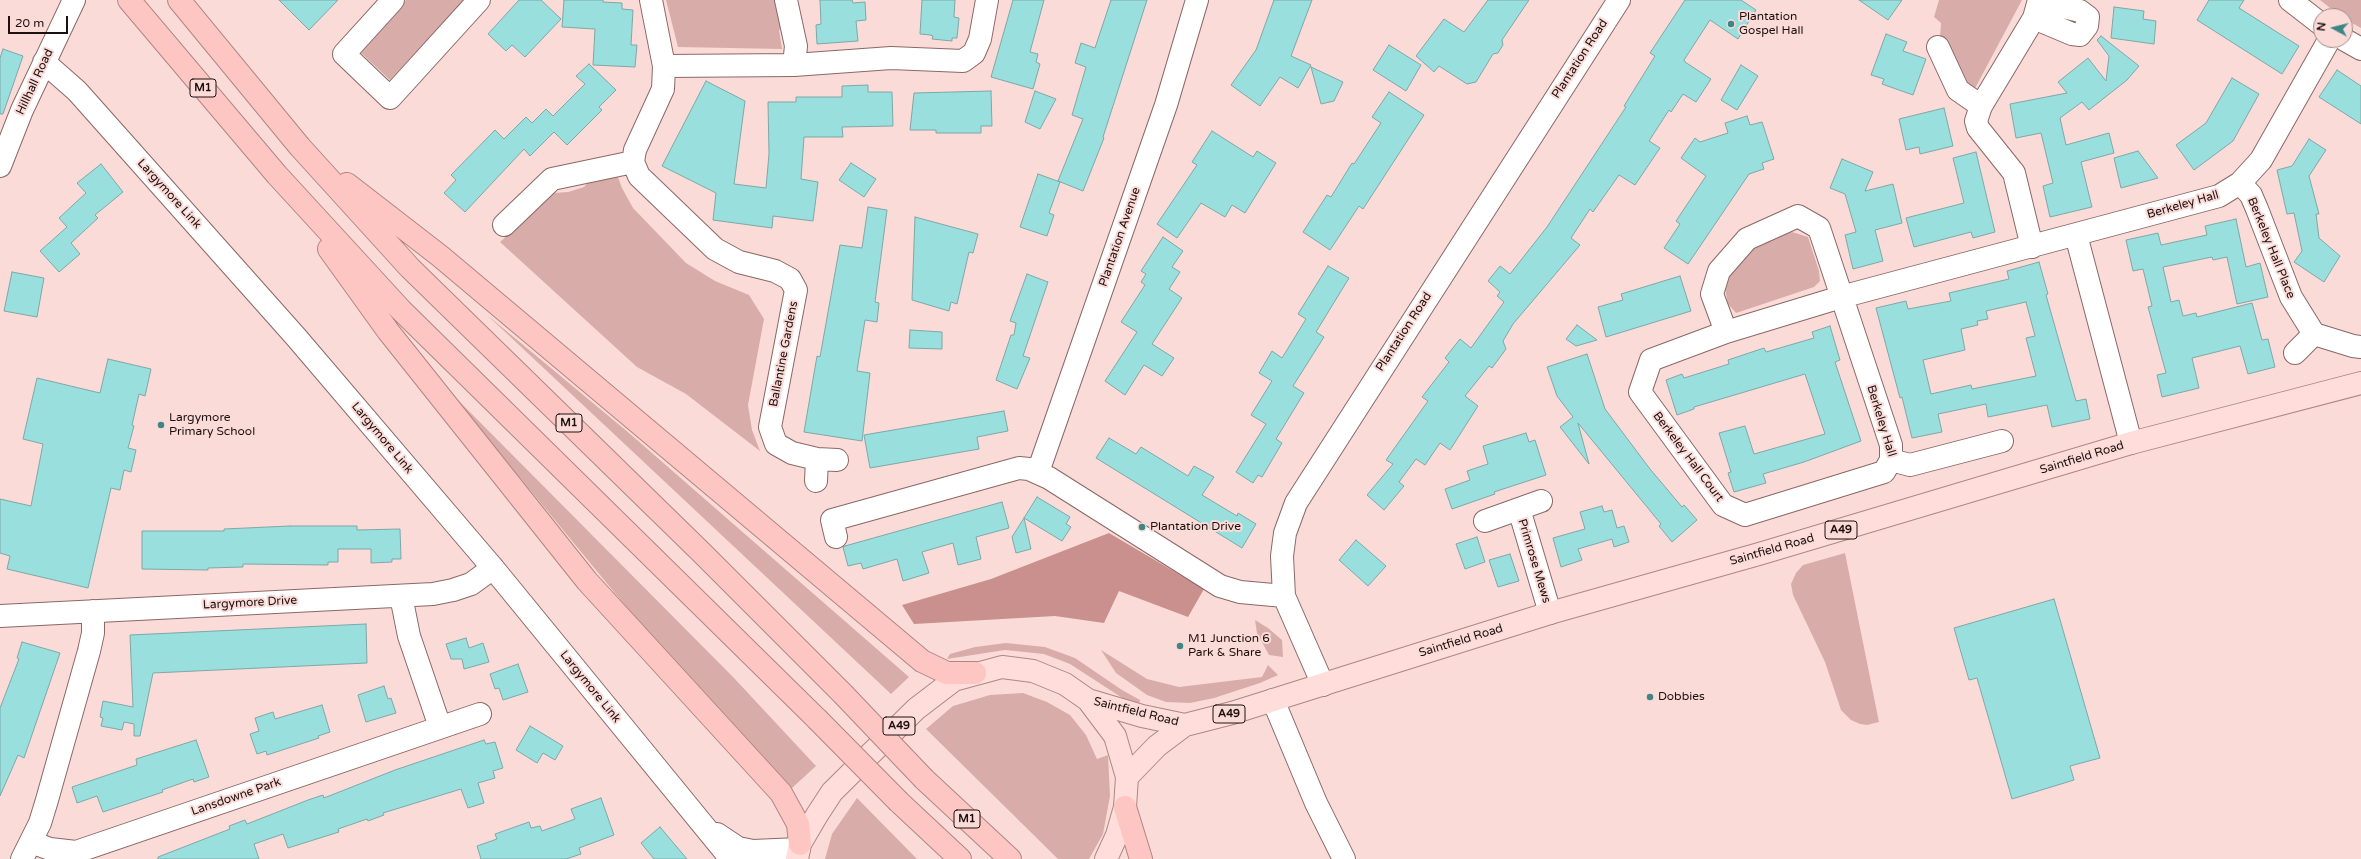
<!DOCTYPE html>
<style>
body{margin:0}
#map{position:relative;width:2361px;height:859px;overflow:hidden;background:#fbdbd8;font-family:"Varela Round",sans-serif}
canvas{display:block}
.north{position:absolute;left:2313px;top:8px;width:40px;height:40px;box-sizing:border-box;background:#fbdbd8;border:1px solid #a28a88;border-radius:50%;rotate:277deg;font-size:11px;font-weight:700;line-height:16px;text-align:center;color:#1d100f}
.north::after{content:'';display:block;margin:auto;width:14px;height:18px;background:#3e8686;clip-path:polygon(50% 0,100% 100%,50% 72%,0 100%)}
.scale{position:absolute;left:8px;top:16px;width:60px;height:18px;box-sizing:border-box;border:2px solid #1d100f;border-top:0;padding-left:5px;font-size:12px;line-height:14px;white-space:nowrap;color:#1d100f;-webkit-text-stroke:3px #fbdbd8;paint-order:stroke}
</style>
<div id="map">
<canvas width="2361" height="859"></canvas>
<div class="north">N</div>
<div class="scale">20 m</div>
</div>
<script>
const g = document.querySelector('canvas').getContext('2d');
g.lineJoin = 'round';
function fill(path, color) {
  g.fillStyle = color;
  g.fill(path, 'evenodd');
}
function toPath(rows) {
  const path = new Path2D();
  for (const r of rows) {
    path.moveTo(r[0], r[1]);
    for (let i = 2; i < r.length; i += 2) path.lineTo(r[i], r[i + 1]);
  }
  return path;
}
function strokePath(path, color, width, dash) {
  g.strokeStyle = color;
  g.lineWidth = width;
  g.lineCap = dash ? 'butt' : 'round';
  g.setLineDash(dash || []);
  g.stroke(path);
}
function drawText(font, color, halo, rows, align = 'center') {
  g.font = font + ' "Varela Round",sans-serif';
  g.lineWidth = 4;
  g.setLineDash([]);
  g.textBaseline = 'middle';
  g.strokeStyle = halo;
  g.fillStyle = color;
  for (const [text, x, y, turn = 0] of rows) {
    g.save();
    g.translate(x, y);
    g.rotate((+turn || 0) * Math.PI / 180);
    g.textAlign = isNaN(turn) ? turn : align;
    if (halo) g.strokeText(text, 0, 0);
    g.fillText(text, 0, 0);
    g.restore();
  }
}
fill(toPath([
 [406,0,464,0,390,80,359,51],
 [666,0,777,0,784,26,779,30,782,49,678,47],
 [1939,0,2022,0,1972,94,1958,73,1958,63,1940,39,1941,23,1934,17],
 [2320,0,2361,0,2361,28,2345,19,2345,16,2339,15],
 [616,172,622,188,633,208,686,263,715,281,749,295,764,319,748,405,752,430,760,451,686,394,637,367,500,242,554,193,568,192,584,187,592,178],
 [1792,232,1808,237,1819,271,1820,281,1814,287,1736,313,1728,304,1724,283,1753,244],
 [486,314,629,433,909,677,891,694],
 [447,389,734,678,816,766,792,788,642,626],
 [1845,553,1879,722,1867,725,1860,724,1851,720,1841,710,1825,662,1793,595,1791,584,1796,573,1803,565],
 [1255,620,1268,628,1282,640,1283,657,1269,655,1257,633],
 [1006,643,1045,647,1075,658,1122,690,1140,700,1139,706,1127,701,1070,664,1044,654,1005,650,947,659,950,654,975,647],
 [1101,650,1147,679,1179,687,1262,677,1268,665,1278,675,1260,683,1214,698,1190,703,1166,702,1147,695,1116,673],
 [1023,693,1047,702,1070,715,1086,735,1097,759,1108,755,1110,796,1103,834,1089,859,1058,859,926,729,953,706,990,695],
 [857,798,917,859,825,859,832,834]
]), '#d8ada9');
fill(toPath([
 [1109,533,1204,589,1188,617,1119,591,1104,623,1055,616,914,624,902,605,991,579]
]), '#ca908d');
const building = toPath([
 [279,0,338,0,309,30,279,0],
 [519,0,541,0,561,19,525,57,512,45,506,51,488,34,519,0],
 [564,0,603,0,603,2,622,3,622,9,633,10,631,45,637,45,635,67,593,65,595,29,562,27,564,0],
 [820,0,852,0,853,3,865,2,866,20,856,21,858,41,817,44,816,25,821,24,820,0],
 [922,0,955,0,954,17,959,18,957,38,952,38,952,41,932,39,933,36,930,35,920,34,922,0],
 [1013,0,1044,0,1030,52,1038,54,1036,62,1040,64,1033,89,991,77,1013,0],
 [1111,0,1147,0,1103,137,1104,138,1083,191,1058,181,1083,119,1072,115,1086,67,1075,63,1081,43,1095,48,1111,0],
 [1274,0,1312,0,1291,56,1311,65,1298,88,1280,77,1260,106,1231,85,1256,50,1274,0],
 [1488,0,1529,0,1502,40,1503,45,1498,53,1493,54,1476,82,1467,84,1439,66,1434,72,1416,56,1444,19,1464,32,1488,0],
 [1685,0,1741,0,1756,10,1738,39,1710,20,1684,60,1685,62,1711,79,1696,102,1683,94,1671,112,1669,110,1649,141,1660,148,1635,185,1619,175,1593,212,1590,209,1571,238,1580,245,1513,324,1503,341,1506,349,1492,368,1489,366,1465,396,1478,406,1450,450,1440,443,1425,465,1416,459,1399,482,1404,486,1384,510,1367,495,1393,464,1386,460,1428,401,1422,397,1449,362,1445,358,1460,339,1471,348,1504,302,1497,296,1500,292,1488,281,1500,266,1510,274,1547,227,1626,107,1624,106,1655,56,1650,53,1685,0],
 [1859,0,1902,0,1888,20,1859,0],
 [2209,0,2244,0,2239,8,2299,46,2282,74,2197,20,2209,0],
 [2114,7,2144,11,2143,19,2156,21,2154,44,2111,38,2114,7],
 [1886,34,1907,42,1903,51,1926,59,1913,95,1882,84,1884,79,1871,75,1886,34],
 [2101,36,2139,66,2127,80,2089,110,2082,102,2060,118,2066,145,2109,133,2114,153,2081,162,2092,207,2050,217,2043,186,2053,183,2041,133,2016,138,2010,104,2067,93,2058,82,2088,58,2106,81,2109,56,2097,40,2101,36],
 [1389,45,1421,65,1406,91,1373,70,1389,45],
 [3,49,23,56,3,114,0,114,0,58,3,49],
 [589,64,616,90,599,107,602,110,567,145,554,132,530,156,524,149,465,212,444,193,456,180,451,175,495,130,504,139,526,117,532,123,546,109,553,116,585,84,576,76,589,64],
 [1741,65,1758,76,1737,110,1721,100,1741,65],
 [1311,67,1343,82,1334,101,1321,104,1311,67],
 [2337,70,2361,86,2361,124,2319,97,2337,70],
 [2232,78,2259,94,2233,141,2194,170,2176,145,2206,123,2232,78],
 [706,81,745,101,734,184,766,188,769,154,768,102,796,102,796,97,842,97,842,86,868,85,868,92,892,92,893,126,842,127,843,137,804,137,801,179,818,182,813,221,773,216,772,228,713,220,716,193,662,166,706,81],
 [991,91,992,126,981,126,981,133,936,133,936,130,910,130,914,93,991,91],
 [1035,91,1056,99,1040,129,1025,122,1035,91],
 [1389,92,1424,115,1363,209,1359,206,1330,250,1303,232,1327,195,1331,197,1352,163,1354,164,1381,123,1372,117,1389,92],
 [1944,108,1953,146,1920,154,1919,147,1906,150,1899,119,1944,108],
 [1747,116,1750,125,1762,122,1774,159,1762,163,1764,169,1749,174,1688,264,1664,248,1680,224,1676,221,1706,176,1681,158,1695,138,1700,142,1728,133,1725,123,1747,116],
 [1212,131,1253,157,1257,151,1276,163,1245,213,1232,205,1225,217,1201,203,1177,238,1157,224,1197,165,1192,162,1212,131],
 [2309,139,2326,150,2309,176,2319,214,2316,214,2319,238,2340,256,2324,282,2294,262,2302,251,2294,213,2287,214,2277,170,2292,166,2309,139],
 [2138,151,2158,178,2121,188,2114,158,2138,151],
 [1976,152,1995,232,1973,238,1971,232,1914,247,1906,218,1964,203,1953,158,1976,152],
 [1842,159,1873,172,1865,191,1893,184,1902,223,1875,230,1883,261,1853,269,1845,235,1856,232,1845,194,1830,188,1842,159],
 [851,163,876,179,864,197,839,180,851,163],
 [101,164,123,192,95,215,98,218,71,243,80,254,59,272,40,251,67,227,59,218,86,193,77,183,101,164],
 [1038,174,1060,182,1049,213,1054,215,1047,236,1020,227,1038,174],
 [868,207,887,210,875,302,879,303,877,322,865,320,857,371,870,373,862,441,804,432,817,356,820,357,840,245,862,248,868,207],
 [915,217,978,234,973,253,969,252,957,304,951,302,949,311,912,300,915,217],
 [2236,219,2246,267,2260,263,2268,297,2237,304,2227,257,2213,260,2212,257,2163,267,2171,302,2179,300,2183,316,2196,313,2197,317,2252,303,2262,340,2268,339,2275,367,2248,374,2240,346,2192,358,2199,388,2162,397,2157,375,2166,373,2148,307,2152,306,2143,269,2133,271,2126,240,2158,233,2161,245,2207,235,2205,226,2236,219],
 [1163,237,1183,251,1172,267,1180,272,1169,289,1182,298,1152,344,1174,358,1162,376,1144,365,1125,395,1105,381,1137,332,1121,322,1145,285,1141,282,1146,274,1141,271,1163,237],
 [2039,262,2048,294,2046,295,2076,401,2086,399,2090,419,2052,427,2047,405,1988,417,1986,404,1938,414,1942,432,1912,438,1902,397,1900,398,1876,308,1906,301,1908,309,1951,301,1949,293,2009,279,2007,271,2039,262],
 [2026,302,2035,336,2026,338,2036,376,1972,389,1971,385,1931,394,1923,360,1965,350,1961,329,1978,325,1977,321,1988,319,1986,311,2026,302],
 [1328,266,1349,278,1316,332,1324,337,1293,386,1304,393,1276,439,1282,443,1262,477,1258,475,1253,483,1236,472,1266,424,1251,415,1272,381,1259,373,1272,351,1282,358,1306,319,1298,314,1328,266],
 [12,272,44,278,37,317,4,311,12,272],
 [1027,274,1048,282,1023,356,1030,358,1017,389,996,380,1011,335,1014,335,1016,323,1010,321,1027,274],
 [1680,276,1691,311,1606,337,1598,307,1623,300,1621,294,1680,276],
 [1577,325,1597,340,1576,346,1566,339,1577,325],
 [1830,326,1840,360,1835,362,1861,441,1804,462,1763,474,1766,483,1734,492,1728,473,1731,472,1719,433,1745,426,1754,454,1825,434,1805,374,1694,407,1694,409,1677,415,1666,380,1682,374,1684,378,1729,364,1728,360,1764,348,1766,352,1814,338,1812,332,1830,326],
 [910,330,942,332,942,349,909,348,910,330],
 [1587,354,1605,409,1650,469,1682,507,1684,505,1697,520,1672,542,1659,526,1661,524,1578,423,1589,464,1560,427,1573,417,1557,396,1547,367,1587,354],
 [108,359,151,369,145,396,139,394,132,425,134,426,128,448,136,450,131,472,124,470,120,490,111,488,88,588,7,569,10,556,0,553,0,499,31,506,43,444,23,439,37,378,100,393,108,359],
 [1004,411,1008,431,977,437,979,449,870,468,864,435,1004,411],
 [1526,433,1529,442,1535,440,1546,475,1494,492,1495,494,1452,509,1445,489,1470,480,1467,471,1488,464,1483,446,1526,433],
 [1109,438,1136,454,1141,447,1188,476,1194,466,1214,477,1202,495,1237,516,1238,513,1256,524,1242,548,1096,458,1109,438],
 [1037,497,1070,517,1066,524,1071,527,1062,541,1024,518,1037,497],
 [1002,502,1009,528,976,537,981,559,958,565,953,543,922,552,929,573,903,581,897,559,863,569,861,563,848,566,843,547,845,546,1002,502],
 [1602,506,1604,512,1612,510,1617,528,1624,526,1629,542,1614,547,1612,539,1578,549,1582,560,1561,567,1553,538,1585,529,1580,512,1602,506],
 [1024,518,1031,549,1016,553,1012,537,1024,518],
 [290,526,357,526,357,530,400,529,401,559,392,559,392,562,371,563,371,549,338,549,338,562,328,562,328,565,243,564,243,567,208,568,208,570,142,569,142,531,224,531,224,529,290,526],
 [1477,537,1485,562,1465,569,1456,544,1477,537],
 [1356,540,1386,566,1368,586,1339,560,1356,540],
 [1510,554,1519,581,1498,587,1489,560,1510,554],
 [2054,599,2100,758,2070,766,2074,780,2012,799,1977,678,1969,680,1954,628,2054,599],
 [366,624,367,663,153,673,140,736,134,736,134,724,124,722,122,730,101,726,103,718,100,717,103,701,133,707,130,635,366,624],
 [466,638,469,648,483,643,489,662,464,669,462,659,451,659,446,644,466,638],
 [22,642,60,653,24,758,18,755,0,796,0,708,19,659,17,658,22,642],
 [518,664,528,692,503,700,499,688,495,689,490,674,518,664],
 [384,686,388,699,391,698,396,713,366,722,358,695,384,686],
 [322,705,330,732,318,736,319,738,267,755,266,751,257,754,250,734,259,731,255,718,273,712,275,719,322,705],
 [530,726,563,746,555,760,543,753,537,763,516,750,530,726],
 [196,740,209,777,194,782,193,779,162,790,163,792,103,812,97,796,77,803,72,787,137,765,136,759,196,740],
 [484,740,486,744,495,742,503,768,493,771,495,778,478,783,484,803,468,808,461,789,383,813,384,815,368,821,367,819,338,829,339,832,288,848,283,834,254,844,259,859,158,859,158,857,230,829,229,826,245,820,247,824,308,800,323,795,324,798,395,770,484,740],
 [601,798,614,835,579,848,581,854,566,859,481,859,477,846,497,839,495,834,529,822,531,828,540,826,542,831,575,819,571,809,601,798],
 [660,827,687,859,654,859,641,843,660,827]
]);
fill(building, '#98dfde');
strokePath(building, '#7ea7a7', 1);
const street = toPath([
 [393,0,344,54,390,98,479,0],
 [651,0,664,66,663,89,635,150,633,162,639,176,715,249,739,262,775,271,790,279,796,290,770,427,776,444,792,453,817,459,837,460],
 [786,0,796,46,794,65],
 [2290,0,2321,24],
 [2034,18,2072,34,2080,35,2087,26,2088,17,2080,11,2039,1],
 [2345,40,2361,49],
 [1938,47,1958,90,1981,106],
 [664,66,794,65,891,58,963,61,974,53,980,39,987,0],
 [2240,183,2251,195,2257,209,2291,297,2314,334,2353,346,2361,347],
 [504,225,552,179,633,162],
 [2076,235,2131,443],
 [2032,247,2014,173,1978,128,1976,121,1981,106,2034,18,2039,0],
 [1726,332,1712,294,1719,271,1747,239,1798,216,1819,228,1891,445,1891,460,1910,465,2002,441],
 [2295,353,2314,334],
 [1891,460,1884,472,1745,515,1723,505,1640,392,1651,360,1726,332,1841,297,2219,196,2240,183,2261,160,2329,40],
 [1038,472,1166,105,1197,0],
 [816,481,817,459],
 [1519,509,1550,613],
 [1485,521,1541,501],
 [836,537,832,520,1019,468,1029,469,1049,478,1220,586,1240,592,1284,596],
 [401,596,409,636,440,727],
 [0,616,433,594,453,590,471,584,493,568],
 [1323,685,1284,596,1282,556,1285,533,1296,503,1619,0],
 [1273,700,1316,803,1344,859],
 [31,842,50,849,76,852,480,714],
 [22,859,40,823,47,800,89,651,93,633,93,611]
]);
const secondary = toPath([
 [44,62,77,91,296,337,493,568,731,859],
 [0,166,22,110,74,0],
 [717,834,738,848,753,851,799,849]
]);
const primary = toPath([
 [1088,700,1142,716,1185,725,1232,713,1550,613,1759,554,2131,443,2361,383],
 [1127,777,1157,746,1185,725],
 [797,859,800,844,817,815,832,792,916,709,954,680,1002,667,1033,671,1065,684,1088,700,1115,736,1127,777,1125,807,1117,835,1106,859]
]);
const highway = toPath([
 [129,0,277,175,401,310,817,719],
 [179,0,300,147,410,268,702,553,843,694],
 [347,184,440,256,922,661,947,673,975,673],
 [329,249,388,331,587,581,781,793,798,824,800,844],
 [924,779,1010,859],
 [899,802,960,859],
 [1125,807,1141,859]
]);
strokePath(street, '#8a6865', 24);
strokePath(secondary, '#8a6865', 24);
strokePath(primary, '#af8683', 24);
strokePath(highway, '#af8683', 24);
strokePath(street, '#fff', 22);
strokePath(secondary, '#fff', 22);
strokePath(primary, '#feddda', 22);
strokePath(highway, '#fec6c2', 22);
const highwayBridge = toPath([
 [843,694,924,779],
 [817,719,899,802]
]);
strokePath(highwayBridge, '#af8683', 24, []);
strokePath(highwayBridge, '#fec6c2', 22);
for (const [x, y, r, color] of [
 [1731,24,4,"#3e8686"],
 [161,425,4,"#3e8686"],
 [1142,527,4,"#3e8686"],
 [1180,646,4,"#3e8686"],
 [1650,697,4,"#3e8686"]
]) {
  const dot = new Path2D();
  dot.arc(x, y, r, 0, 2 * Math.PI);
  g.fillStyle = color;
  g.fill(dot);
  strokePath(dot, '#fbdbd8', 1.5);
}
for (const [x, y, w] of [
 [203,88,26],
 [569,423,26],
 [1841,530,32],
 [1229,714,32],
 [899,726,32],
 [967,819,26]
]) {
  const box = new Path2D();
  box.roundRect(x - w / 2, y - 9, w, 18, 3);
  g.fillStyle = '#fbdbd8';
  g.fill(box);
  strokePath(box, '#1d100f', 1);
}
drawText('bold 11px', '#1d100f', null, [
 ["M1",203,88],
 ["M1",569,423],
 ["A49",1841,530],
 ["A49",1229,714],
 ["A49",899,726],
 ["M1",967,819]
]);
drawText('12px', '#1d100f', '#fbdbd8', [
 ["Plantation",1739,17],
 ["Gospel Hall",1739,31],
 ["Largymore",169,418],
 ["Primary School",169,432],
 ["Plantation Drive",1150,527],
 ["M1 Junction 6",1188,639],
 ["Park & Share",1188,653],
 ["Dobbies",1658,697]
], 'left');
drawText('12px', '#1d100f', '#fbdbd8', [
 ["Plantation Road",1580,59,-57],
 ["Hillhall Road",35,82,-65],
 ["Largymore Link",169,194,48],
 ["Berkeley Hall",2183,205,-16],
 ["Plantation Avenue",1120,237,-71],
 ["Berkeley Hall Place",2271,248,68],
 ["Plantation Road",1404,332,-57],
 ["Ballantine Gardens",784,354,-79],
 ["Berkeley Hall",1881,421,73],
 ["Largymore Link",382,438,50],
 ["Berkeley Hall Court",1688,457,53],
 ["Saintfield Road",2082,458,-17],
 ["Saintfield Road",1772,550,-16],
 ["Primrose Mews",1534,561,73],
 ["Largymore Drive",250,603,-3],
 ["Saintfield Road",1461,641,-17],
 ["Largymore Link",590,687,51],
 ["Saintfield Road",1136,712,14],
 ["Lansdowne Park",236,797,-19]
]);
</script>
